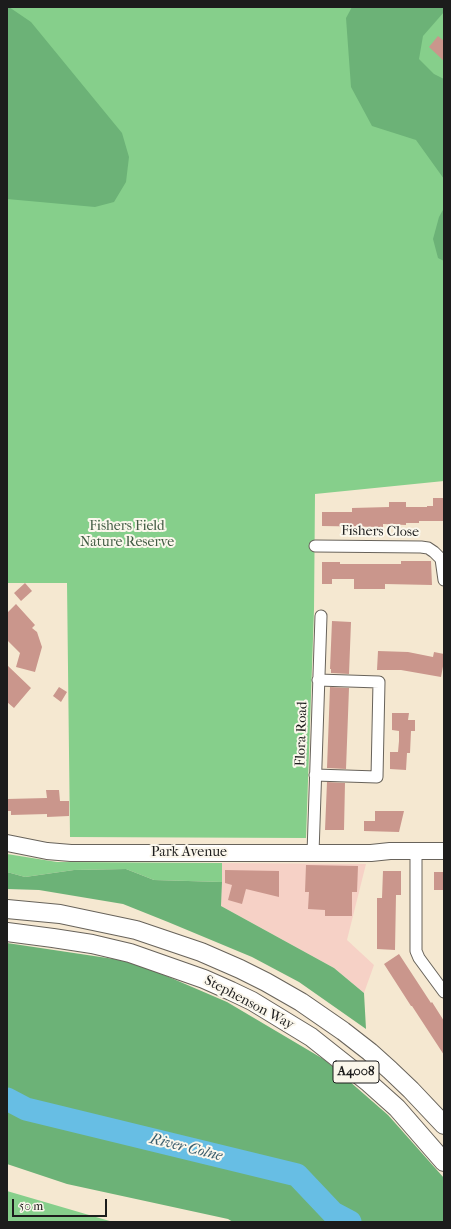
<!DOCTYPE html>
<style>
body{margin:0}
#map{position:relative;width:451px;height:1229px;overflow:hidden;background:#f5e8d1;font-family:"IM FELL French Canon",serif}
canvas{display:block}
.frame{position:absolute;inset:0;border:8px solid #1c1c1c;pointer-events:none}
.scale{position:absolute;left:12px;top:1199px;width:95px;height:18px;box-sizing:border-box;border:2px solid #1c1c1c;border-top:0;padding-left:5px;font-size:12px;line-height:14px;white-space:nowrap;color:#1c1c1c;-webkit-text-stroke:3px #fbf7ec;paint-order:stroke}
</style>
<div id="map">
<canvas width="451" height="1229"></canvas>
<div class="frame"></div>
<div class="scale">50 m</div>
</div>
<script>
const g = document.querySelector('canvas').getContext('2d');
g.lineJoin = 'round';
function fill(path, color) {
  g.fillStyle = color;
  g.fill(path, 'evenodd');
}
function toPath(rows) {
  const path = new Path2D();
  for (const r of rows) {
    path.moveTo(r[0], r[1]);
    for (let i = 2; i < r.length; i += 2) path.lineTo(r[i], r[i + 1]);
  }
  return path;
}
function strokePath(path, color, width, dash) {
  g.strokeStyle = color;
  g.lineWidth = width;
  g.lineCap = dash ? 'butt' : 'round';
  g.setLineDash(dash || []);
  g.stroke(path);
}
function drawText(font, color, halo, rows, align = 'center') {
  g.font = font + ' "IM FELL French Canon",serif';
  g.lineWidth = 4;
  g.setLineDash([]);
  g.textBaseline = 'middle';
  g.strokeStyle = halo;
  g.fillStyle = color;
  for (const [text, x, y, turn = 0] of rows) {
    g.save();
    g.translate(x, y);
    g.rotate((+turn || 0) * Math.PI / 180);
    g.textAlign = isNaN(turn) ? turn : align;
    if (halo) g.strokeText(text, 0, 0);
    g.fillText(text, 0, 0);
    g.restore();
  }
}
fill(toPath([
 [222,863,366,864,347,940,374,965,364,993,334,968,221,906]
]), '#f6d1c6');
fill(toPath([
 [7,7,444,7,444,481,315,494,314,610,306,838,70,837,67,583,7,583],
 [7,854,57,862,222,863,222,882,154,880,126,869,74,870,25,877,7,872],
 [7,1191,113,1222,7,1222]
]), '#86cf8b');
fill(toPath([
 [7,7,9,7,31,22,122,133,129,157,126,182,114,202,95,207,7,199],
 [352,7,444,7,444,12,423,36,419,59,434,74,444,79,444,179,416,140,372,126,351,87,346,18],
 [444,208,444,261,438,258,433,239,439,217],
 [126,869,154,880,222,882,221,906,334,968,364,993,366,1029,299,982,252,957,168,922,123,904,39,890,7,889,7,872,25,877,74,870],
 [7,943,134,962,227,1002,325,1060,388,1115,444,1178,444,1222,233,1222,228,1219,67,1184,7,1164]
]), '#6cb277');
strokePath(toPath([
 [7,1099,26,1109,297,1175,333,1213,350,1222]
]), '#67bee4', 23);
fill(toPath([
 [438,36,444,41,444,61,429,47],
 [433,498,444,498,444,521,419,521,419,523,406,523,406,525,383,524,383,527,322,526,322,512,352,512,352,508,389,507,389,502,406,502,406,507,427,507,427,506,433,506],
 [401,561,431,561,432,585,385,584,385,589,354,589,354,579,332,579,332,584,322,584,322,562,340,562,340,564,401,564],
 [25,583,32,591,21,601,14,593],
 [16,604,35,625,32,628,37,632,42,647,35,672,16,667,20,653,7,640,7,613],
 [332,621,351,622,349,674,331,673,331,669,330,669],
 [378,651,408,652,433,657,434,652,444,654,444,661,441,677,401,670,377,670],
 [7,665,31,688,14,708,7,702],
 [59,687,67,692,61,702,53,696],
 [330,687,349,688,346,769,327,768],
 [392,713,409,713,408,720,415,720,415,731,411,731,410,753,407,753,406,770,390,769,390,752,398,752,399,741,399,731,392,730],
 [327,782,345,783,344,830,325,830],
 [46,790,59,790,60,801,69,801,69,816,47,817,47,814,11,815,11,811,7,811,7,799,47,798],
 [375,811,404,811,399,832,364,831,364,821,375,821],
 [306,865,358,866,357,892,352,892,352,916,325,916,325,910,308,909,309,892,305,892],
 [225,870,279,871,279,897,246,889,242,904,228,900,232,885,225,883],
 [383,871,401,871,401,895,396,895,395,950,377,949,377,898,382,898],
 [434,872,444,872,444,890,434,890],
 [399,954,431,1003,432,1002,444,1021,444,1055,412,1006,411,1006,384,964]
]), '#ca968c');
const street = toPath([
 [315,546,421,547,428,548,434,552,441,559,444,580],
 [315,775,377,777,379,682,318,680],
 [416,851,416,951,419,958,444,992],
 [313,853,321,616]
]);
const secondary = toPath([
 [7,843,47,851,71,853,371,853,390,851,444,851]
]);
const primary = toPath([
 [7,909,60,914,136,930,201,952,240,969,266,982,301,1002,343,1031,370,1052,390,1070,411,1090,444,1125],
 [7,932,53,938,92,944,130,953,204,979,231,991,252,1001,311,1037,369,1083,397,1108,444,1162]
]);
strokePath(street, '#68635b', 13);
strokePath(secondary, '#68635b', 18);
strokePath(primary, '#68635b', 20);
strokePath(street, '#fff', 11);
strokePath(secondary, '#fff', 16);
strokePath(primary, '#fff', 18);
for (const [x, y, w] of [
 [356,1072,46]
]) {
  const box = new Path2D();
  box.roundRect(x - w / 2, y - 11, w, 22, 3);
  g.fillStyle = '#fbf7ec';
  g.fill(box);
  strokePath(box, '#1c1c1c', 1);
}
drawText('bold 13px', '#1c1c1c', null, [
 ["A4008",356,1072]
]);
drawText('14px', '#415b43', '#fbf7ec', [
 ["Fishers Field",127,527],
 ["Nature Reserve",127,543]
]);
drawText('14px', '#1c1c1c', '#fbf7ec', [
 ["Fishers Close",380,532,1],
 ["Flora Road",302,734,-88],
 ["Park Avenue",189,853],
 ["Stephenson Way",249,1003,28]
]);
drawText('italic 15px', '#3a5d6c', '#fbf7ec', [
 ["River Colne",186,1148,14]
]);
</script>
